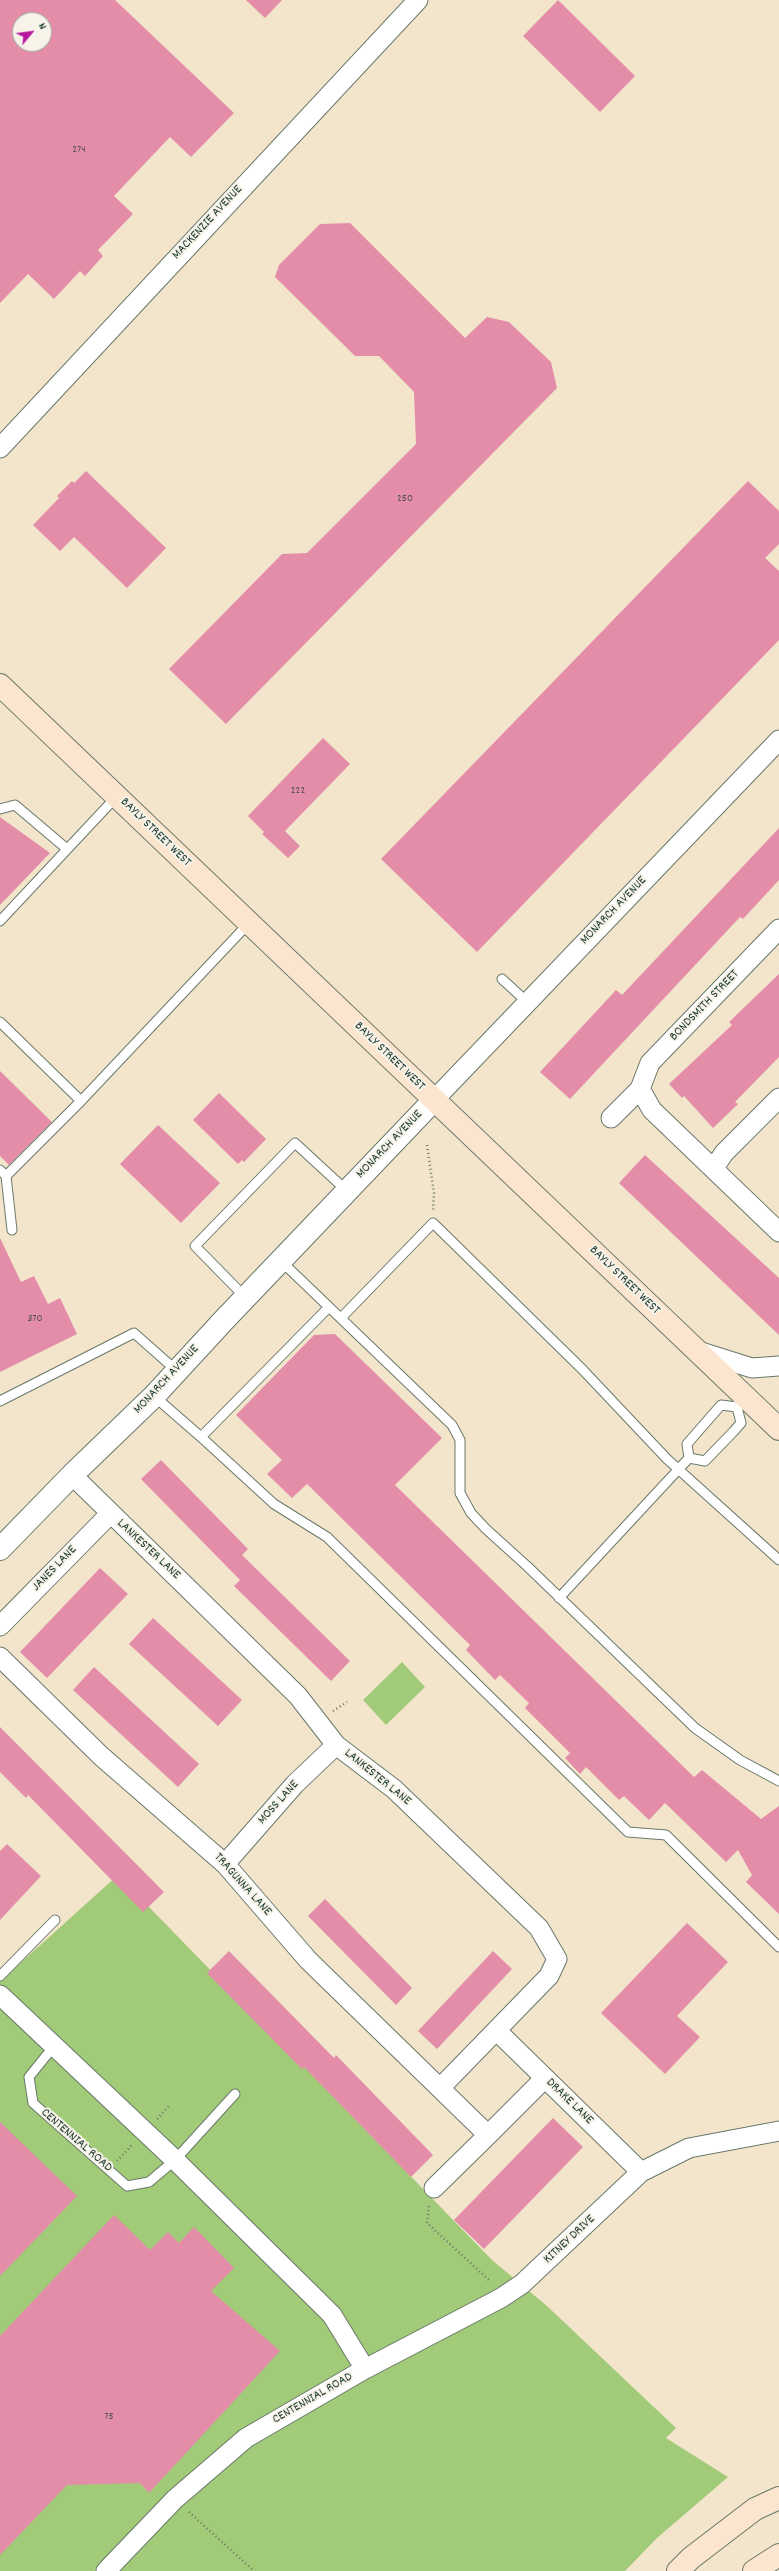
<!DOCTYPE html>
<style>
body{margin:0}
#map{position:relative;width:779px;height:2571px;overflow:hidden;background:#f3e5cc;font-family:Dekko,sans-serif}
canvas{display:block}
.north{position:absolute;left:12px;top:12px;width:40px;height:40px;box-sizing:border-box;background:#f7f3e8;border:1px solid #a1aaa0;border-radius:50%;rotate:61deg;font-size:11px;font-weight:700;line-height:16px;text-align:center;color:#1f3d34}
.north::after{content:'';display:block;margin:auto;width:14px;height:18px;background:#b5179e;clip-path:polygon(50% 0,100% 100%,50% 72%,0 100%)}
</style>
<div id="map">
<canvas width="779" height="2571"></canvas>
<div class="north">N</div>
</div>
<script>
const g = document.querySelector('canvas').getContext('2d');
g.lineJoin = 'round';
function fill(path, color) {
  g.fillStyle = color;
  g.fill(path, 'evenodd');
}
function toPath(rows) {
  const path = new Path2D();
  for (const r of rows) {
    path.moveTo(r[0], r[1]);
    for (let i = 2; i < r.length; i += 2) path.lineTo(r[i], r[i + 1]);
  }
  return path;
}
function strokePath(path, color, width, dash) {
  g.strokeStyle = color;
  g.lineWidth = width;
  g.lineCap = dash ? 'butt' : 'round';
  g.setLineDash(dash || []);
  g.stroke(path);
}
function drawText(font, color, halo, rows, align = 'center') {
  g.font = font + ' Dekko,sans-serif';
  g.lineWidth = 4;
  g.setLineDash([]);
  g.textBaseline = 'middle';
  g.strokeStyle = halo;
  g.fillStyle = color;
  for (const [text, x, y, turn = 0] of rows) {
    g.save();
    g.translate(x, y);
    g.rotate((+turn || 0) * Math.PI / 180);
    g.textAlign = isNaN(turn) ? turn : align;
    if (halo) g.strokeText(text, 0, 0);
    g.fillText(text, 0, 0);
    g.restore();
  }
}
fill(toPath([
 [402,1662,425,1687,386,1725,363,1700],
 [118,1875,492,2260,547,2306,676,2428,666,2438,728,2477,657,2538,625,2571,0,2571,0,1970,7,1975]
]), '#a1cb78');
fill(toPath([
 [0,0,115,0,234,113,191,157,170,137,114,196,133,214,98,250,103,256,85,276,80,271,54,299,28,274,0,303],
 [20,20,44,20,44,44,20,44],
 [246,0,282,0,265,18],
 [558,0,635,76,600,112,523,36],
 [350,223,465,338,487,317,509,322,551,362,557,388,226,724,169,669,282,554,307,553,416,444,414,392,379,356,355,356,275,277,279,265,320,224],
 [86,471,166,548,127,588,74,537,60,551,33,525,59,498,57,496,72,481,74,483],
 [748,481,779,511,779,544,765,558,779,571,779,640,477,952,381,859],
 [323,738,350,764,285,831,300,846,288,858,262,834,264,832,248,816],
 [0,817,50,853,0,905],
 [779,828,779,880,743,919,740,917,570,1099,540,1072,616,990,622,995],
 [779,974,779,1057,735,1102,738,1104,713,1128,684,1096,682,1098,669,1084,732,1025,729,1022],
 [0,1071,52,1122,9,1165,0,1156],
 [219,1093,266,1139,244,1162,242,1160,238,1164,193,1120],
 [158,1125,220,1183,181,1223,120,1164],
 [645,1155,779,1278,779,1335,619,1183],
 [0,1238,21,1282,34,1276,48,1304,60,1298,77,1334,0,1372],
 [335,1334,442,1438,395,1485,694,1777,702,1770,761,1819,779,1806,779,1914,746,1882,752,1875,738,1850,726,1862,665,1803,649,1820,624,1796,619,1800,586,1767,580,1774,565,1758,570,1753,525,1708,529,1703,500,1675,495,1680,466,1650,470,1645,307,1484,292,1498,267,1474,282,1460,236,1415,314,1335],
 [161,1460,248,1549,242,1555,350,1661,331,1681,234,1586,240,1580,141,1479],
 [100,1568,128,1594,47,1678,20,1652],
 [153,1618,242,1700,218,1726,129,1644],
 [94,1667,199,1764,178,1787,73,1690],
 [0,1727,164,1892,143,1912,28,1795,26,1798,0,1772],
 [7,1844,41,1876,0,1920,0,1851],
 [325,1899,412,1988,396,2005,308,1916],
 [687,1923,728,1962,677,2016,700,2037,665,2074,601,2013],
 [229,1951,334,2058,336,2055,433,2155,411,2177,304,2067,302,2069,207,1973],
 [493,1951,512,1969,437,2049,418,2031],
 [553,2118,583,2147,484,2249,454,2220],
 [0,2122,77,2196,0,2276],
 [114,2215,150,2250,168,2232,179,2243,194,2227,234,2268,211,2291,280,2351,149,2493,140,2483,67,2485,0,2555,0,2336]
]), '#e38da8');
const service = toPath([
 [0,809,15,805,67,849],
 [0,921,117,796],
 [502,979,527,1002],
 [0,1022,81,1101,249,923],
 [0,1170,6,1176,81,1101],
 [6,1176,12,1230],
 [281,1261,329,1307],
 [245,1297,195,1246,295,1143,347,1191],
 [341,1318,433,1223,582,1369,667,1459,779,1560],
 [154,1396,201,1437,329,1307,452,1425,460,1440,460,1493,471,1513,486,1529,528,1567,695,1728,740,1760,779,1781],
 [0,1401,134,1333,177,1371],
 [201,1437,274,1504,327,1537,628,1832,666,1835,779,1947],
 [689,1458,705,1461,733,1432,741,1423,737,1407],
 [559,1598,689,1458,687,1444,721,1405,737,1407],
 [0,1976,55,1920],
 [54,2046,29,2077,33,2103,127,2186,149,2182,175,2160,235,2094]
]);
const minor = toPath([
 [0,448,418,0],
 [779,929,650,1063,640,1089,652,1110,779,1232],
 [434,1100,779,740],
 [611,1118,640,1089],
 [714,1168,724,1153,779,1098],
 [698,1351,752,1368,779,1366],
 [72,1475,298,1696,336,1745,394,1789,539,1928,557,1959,549,1976,441,2087],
 [0,1626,110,1514],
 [0,1657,101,1756,225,1864,308,1960,488,2135,545,2078],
 [225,1864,295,1784,336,1745],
 [0,1995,175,2160,332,2315,365,2369],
 [497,2031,641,2172],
 [434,2188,488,2135],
 [106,2571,175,2499,246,2438,365,2369,501,2298,522,2284,641,2172,689,2148,779,2131]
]);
const tertiary = toPath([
 [0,1549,72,1475,154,1396,224,1320,434,1100]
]);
const secondary = toPath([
 [0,685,779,1429],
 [678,2571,691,2558,755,2509,779,2498],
 [754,2571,779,2555]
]);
strokePath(service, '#697869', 11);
strokePath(minor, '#697869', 21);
strokePath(tertiary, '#697869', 24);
strokePath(secondary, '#697869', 24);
strokePath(toPath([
 [427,1145,434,1193,433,1210],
 [333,1711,347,1702],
 [157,2119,169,2106],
 [117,2161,133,2144],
 [429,2206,427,2223,491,2282],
 [189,2512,254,2571]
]), '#697869', 2.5, [1, 3]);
strokePath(service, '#fff', 9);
strokePath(minor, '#fff', 19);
strokePath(tertiary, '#fff', 22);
strokePath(secondary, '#fce5cf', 22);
drawText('11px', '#505151', null, [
 ["274",79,150],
 ["250",405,499],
 ["222",298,791],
 ["370",35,1319],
 ["75",109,2417]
]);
drawText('13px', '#1f3d34', '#f7f3e8', [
 ["MACKENZIE AVENUE",208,223,-47],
 ["BAYLY STREET WEST",155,833,44],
 ["MONARCH AVENUE",614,911,-46],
 ["BONDSMITH STREET",705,1006,-46],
 ["BAYLY STREET WEST",389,1057,44],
 ["MONARCH AVENUE",390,1145,-46],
 ["BAYLY STREET WEST",624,1281,44],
 ["MONARCH AVENUE",167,1380,-47],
 ["LANKESTER LANE",148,1550,43],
 ["JANES LANE",55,1569,-46],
 ["LANKESTER LANE",377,1778,39],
 ["MOSS LANE",279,1803,-48],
 ["TRAGUNNA LANE",242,1885,48],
 ["DRAKE LANE",569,2102,44],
 ["CENTENNIAL ROAD",76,2141,41],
 ["KITNEY DRIVE",570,2240,-43],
 ["CENTENNIAL ROAD",313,2399,-30]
]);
</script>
